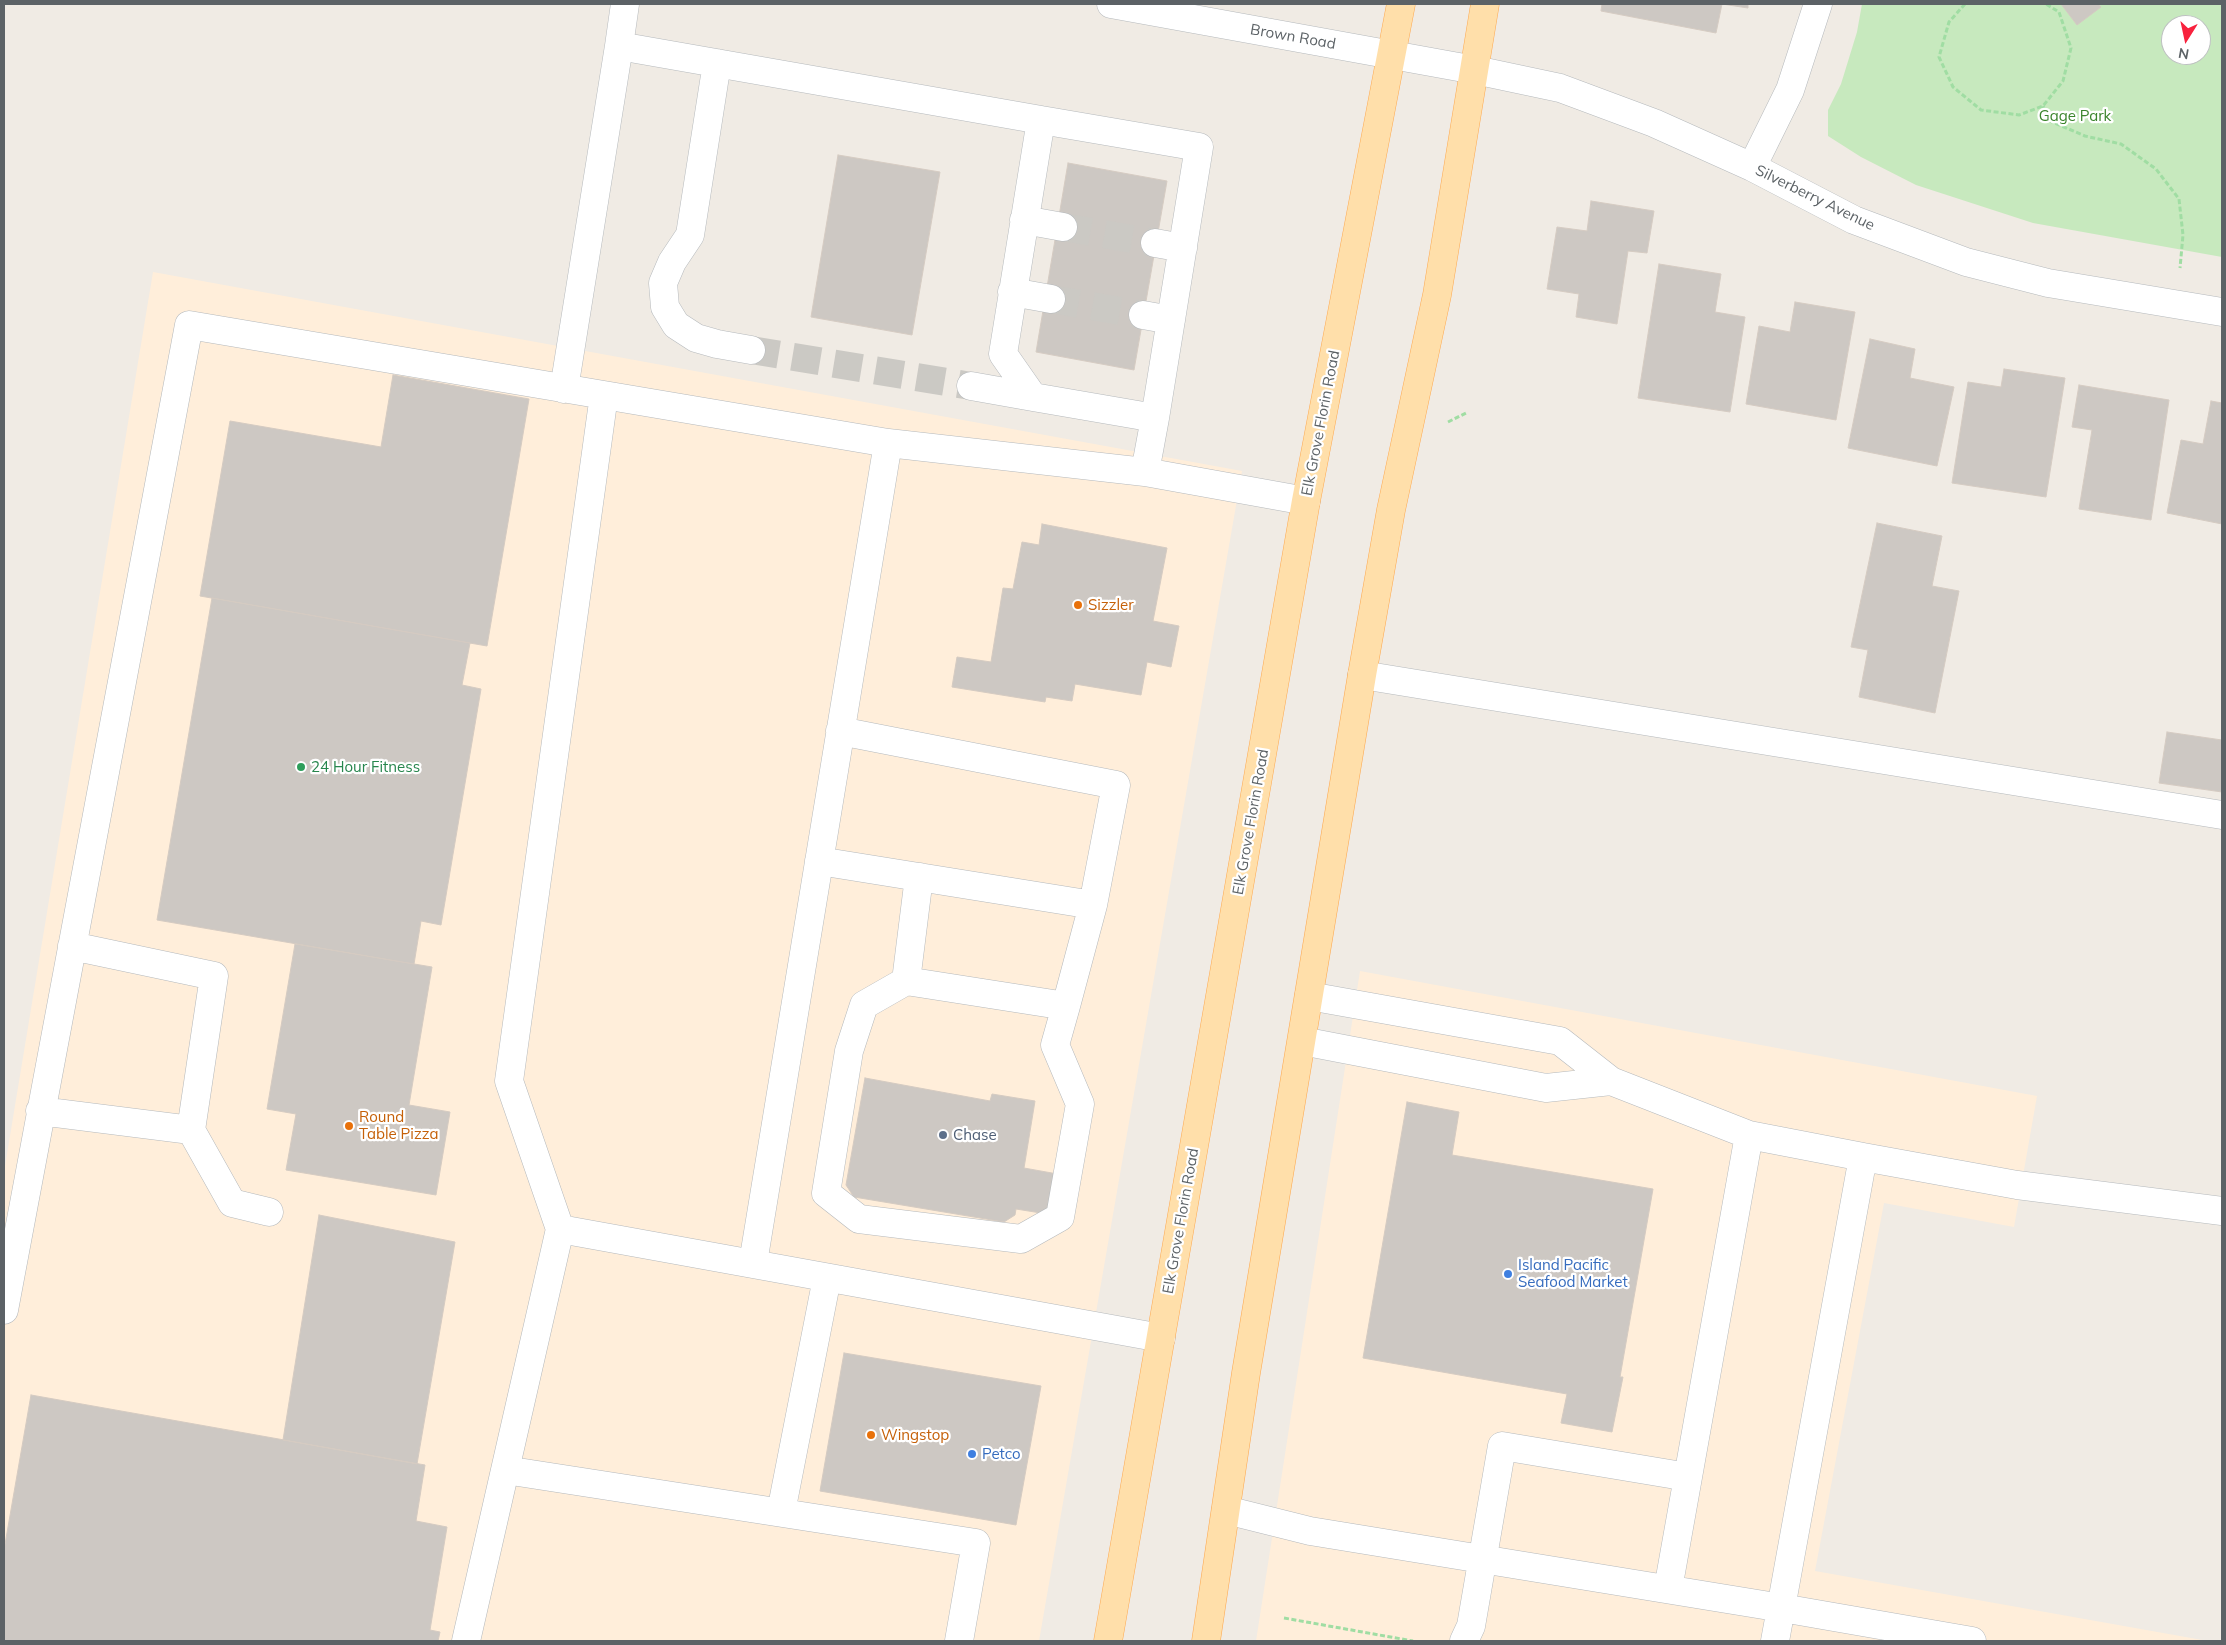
<!DOCTYPE html>
<style>
body{margin:0}
#map{position:relative;width:2226px;height:1645px;overflow:hidden;background:#f0ebe4;font-family:Mulish,sans-serif}
canvas{display:block}
.frame{position:absolute;inset:0;border:5px solid #5c6266;pointer-events:none}
.north{position:absolute;left:2161px;top:15px;width:50px;height:50px;box-sizing:border-box;background:#fff;border:1px solid #bec0c2;border-radius:50%;rotate:190deg;font-size:14px;font-weight:700;line-height:20px;text-align:center;color:#5c6266}
.north::after{content:'';display:block;margin:auto;width:18px;height:22px;background:#f8223e;clip-path:polygon(50% 0,100% 100%,50% 72%,0 100%)}
</style>
<div id="map">
<canvas width="2226" height="1645"></canvas>
<div class="frame"></div>
<div class="north">N</div>
</div>
<script>
const g = document.querySelector('canvas').getContext('2d');
g.lineJoin = 'round';
function fill(path, color) {
  g.fillStyle = color;
  g.fill(path, 'evenodd');
}
function toPath(rows) {
  const path = new Path2D();
  for (const r of rows) {
    path.moveTo(r[0], r[1]);
    for (let i = 2; i < r.length; i += 2) path.lineTo(r[i], r[i + 1]);
  }
  return path;
}
function strokePath(path, color, width, dash) {
  g.strokeStyle = color;
  g.lineWidth = width;
  g.lineCap = dash ? 'butt' : 'round';
  g.setLineDash(dash || []);
  g.stroke(path);
}
function drawText(font, color, halo, rows, align = 'center') {
  g.font = font + ' Mulish,sans-serif';
  g.lineWidth = 4.5;
  g.setLineDash([]);
  g.textBaseline = 'middle';
  g.strokeStyle = halo;
  g.fillStyle = color;
  for (const [text, x, y, turn = 0] of rows) {
    g.save();
    g.translate(x, y);
    g.rotate((+turn || 0) * Math.PI / 180);
    g.textAlign = isNaN(turn) ? turn : align;
    if (halo) g.strokeText(text, 0, 0);
    g.fillText(text, 0, 0);
    g.restore();
  }
}
fill(toPath([
 [153,272,1242,471,1039,1641,4,1641,4,1172],
 [1360,971,2037,1096,2014,1227,1884,1203,1815,1571,2208,1641,1256,1641]
]), '#ffeeda');
fill(toPath([
 [1862,4,2222,4,2222,257,2033,223,1916,185,1861,157,1828,136,1828,110,1841,84,1857,32],
 [2171,25,2201,25,2201,55,2171,55]
]), '#c7e9be');
const building = toPath([
 [1602,4,1722,4,1716,33,1601,11,1602,4],
 [1722,4,1748,4,1748,8,1722,4],
 [2061,4,2098,4,2101,7,2077,25,2061,4],
 [838,155,940,172,912,335,811,317,838,155],
 [1068,163,1167,181,1134,370,1036,352,1068,163],
 [1591,201,1654,211,1647,253,1628,251,1617,324,1576,317,1579,294,1547,289,1557,227,1587,231,1591,201],
 [1659,264,1721,274,1715,312,1745,317,1730,412,1638,398,1659,264],
 [1795,302,1855,312,1836,420,1746,404,1759,326,1790,332,1795,302],
 [1870,339,1915,349,1910,378,1954,387,1937,466,1848,448,1870,339],
 [2004,369,2065,378,2046,497,1952,483,1968,382,2001,387,2004,369],
 [393,375,529,399,487,646,200,596,230,421,381,447,393,375],
 [2079,385,2169,400,2151,520,2079,509,2092,430,2072,427,2079,385],
 [2211,401,2222,403,2222,524,2167,513,2181,440,2203,444,2211,401],
 [1877,523,1942,536,1932,586,1959,591,1935,713,1859,697,1868,650,1851,647,1877,523],
 [1042,524,1167,548,1153,621,1179,626,1171,667,1147,662,1141,695,1075,684,1072,701,1046,697,1045,702,952,687,957,657,991,662,1003,588,1013,589,1022,542,1039,545,1042,524],
 [212,598,470,643,462,685,481,689,441,925,421,921,414,964,157,920,212,598],
 [2167,732,2222,740,2222,792,2159,783,2167,732],
 [295,944,432,967,409,1105,450,1112,436,1195,286,1170,296,1114,267,1109,295,944],
 [865,1078,990,1101,992,1094,1035,1101,1024,1168,1063,1175,1056,1213,1041,1213,1016,1209,1015,1215,1004,1222,854,1197,846,1185,865,1078],
 [1407,1102,1459,1112,1452,1155,1653,1189,1620,1377,1623,1377,1612,1432,1561,1423,1567,1394,1363,1358,1407,1102],
 [319,1215,455,1242,417,1464,283,1440,319,1215],
 [844,1353,1041,1386,1016,1525,820,1491,844,1353],
 [31,1395,425,1465,416,1521,447,1527,430,1630,440,1632,438,1641,4,1641,4,1550,31,1395]
]);
fill(building, '#cdc8c3');
strokePath(building, '#d5cbc2', 1);
strokePath(toPath([
 [1063,227,1155,243],
 [1051,299,1143,315],
 [751,350,971,386]
]), '#cbc9c4', 28, [28, 14]);
const minor = toPath([
 [1111,4,1475,70,1560,88,1654,123,1752,167,1854,220,1966,262,2048,283,2222,312],
 [619,46,625,4],
 [717,63,690,235,672,262,663,283,665,307,676,325,696,338,717,344,751,350],
 [1041,120,1199,147,1155,418],
 [1752,167,1790,90,1818,4],
 [1024,220,1063,227],
 [1155,243,1183,248],
 [1012,292,1051,299],
 [1143,315,1171,320],
 [971,386,1033,397],
 [564,389,619,46,1041,120,1003,354,1033,397,1155,418,1145,472],
 [1362,675,2222,815],
 [840,731,1116,785,1093,905,1066,1006,906,981,919,877],
 [819,861,1093,905],
 [906,981,864,1005,849,1051,826,1193,859,1219,1021,1239,1060,1217,1080,1104,1055,1045,1066,1006],
 [1302,1041,1546,1088,1611,1081,1560,1041,1309,996],
 [1611,1081,1749,1135,1863,1157,1775,1641],
 [40,1111,191,1130,214,976,72,946],
 [191,1130,232,1203,269,1212],
 [1863,1157,2017,1185,2222,1211],
 [560,1229,1161,1338],
 [753,1263,888,443],
 [4,1310,189,325,888,443,1145,472,1306,501],
 [505,1470,976,1543,959,1641],
 [1688,1477,1749,1135],
 [1226,1510,1310,1531,1782,1608,1972,1641],
 [781,1512,827,1278],
 [466,1641,560,1229,509,1081,604,395],
 [1464,1641,1471,1626,1502,1446,1688,1477,1668,1589]
]);
const major = toPath([
 [1108,1641,1306,501,1401,4],
 [1206,1641,1246,1373,1362,675,1391,510,1437,295,1485,4]
]);
strokePath(minor, '#b5b9bc', 29);
strokePath(major, '#fda84f', 29);
strokePath(toPath([
 [1965,4,1949,22,1939,57,1953,87,1981,110,2019,115,2043,106,2063,81,2071,48,2059,12,2046,4],
 [2043,106,2050,121,2085,136,2121,144,2156,169,2179,199,2183,235,2180,268],
 [1448,422,1466,413],
 [1284,1618,1413,1641]
]), '#a0dda3', 3, [5, 2.5]);
strokePath(minor, '#fff', 28);
strokePath(major, '#ffdfaa', 28);
for (const [x, y, r, color] of [
 [1078,605,5,"#e8710a"],
 [301,767,5,"#2e9e5b"],
 [349,1126,5,"#e8710a"],
 [943,1135,5,"#5c6f8a"],
 [1508,1274,5,"#3f7fe0"],
 [871,1435,5,"#e8710a"],
 [972,1454,5,"#3f7fe0"]
]) {
  const dot = new Path2D();
  dot.arc(x, y, r, 0, 2 * Math.PI);
  g.fillStyle = color;
  g.fill(dot);
  strokePath(dot, '#fff', 2);
}
drawText('15px', '#5c6266', '#fff', [
 ["Brown Road",1293,37,10],
 ["Silverberry Avenue",1815,198,26],
 ["Elk Grove Florin Road",1321,423,-79],
 ["Elk Grove Florin Road",1251,822,-80],
 ["Elk Grove Florin Road",1181,1221,-80]
]);
drawText('15px', '#3b842d', '#fff', [
 ["Gage Park",2075,116]
]);
drawText('15px', '#c56008', '#fff', [
 ["Sizzler",1088,605],
 ["Round",359,1117],
 ["Table Pizza",359,1134],
 ["Wingstop",881,1435]
], 'left');
drawText('15px', '#27864d', '#fff', [
 ["24 Hour Fitness",311,767]
], 'left');
drawText('15px', '#4e5e75', '#fff', [
 ["Chase",953,1135]
], 'left');
drawText('15px', '#366cbe', '#fff', [
 ["Island Pacific",1518,1265],
 ["Seafood Market",1518,1282],
 ["Petco",982,1454]
], 'left');
</script>
